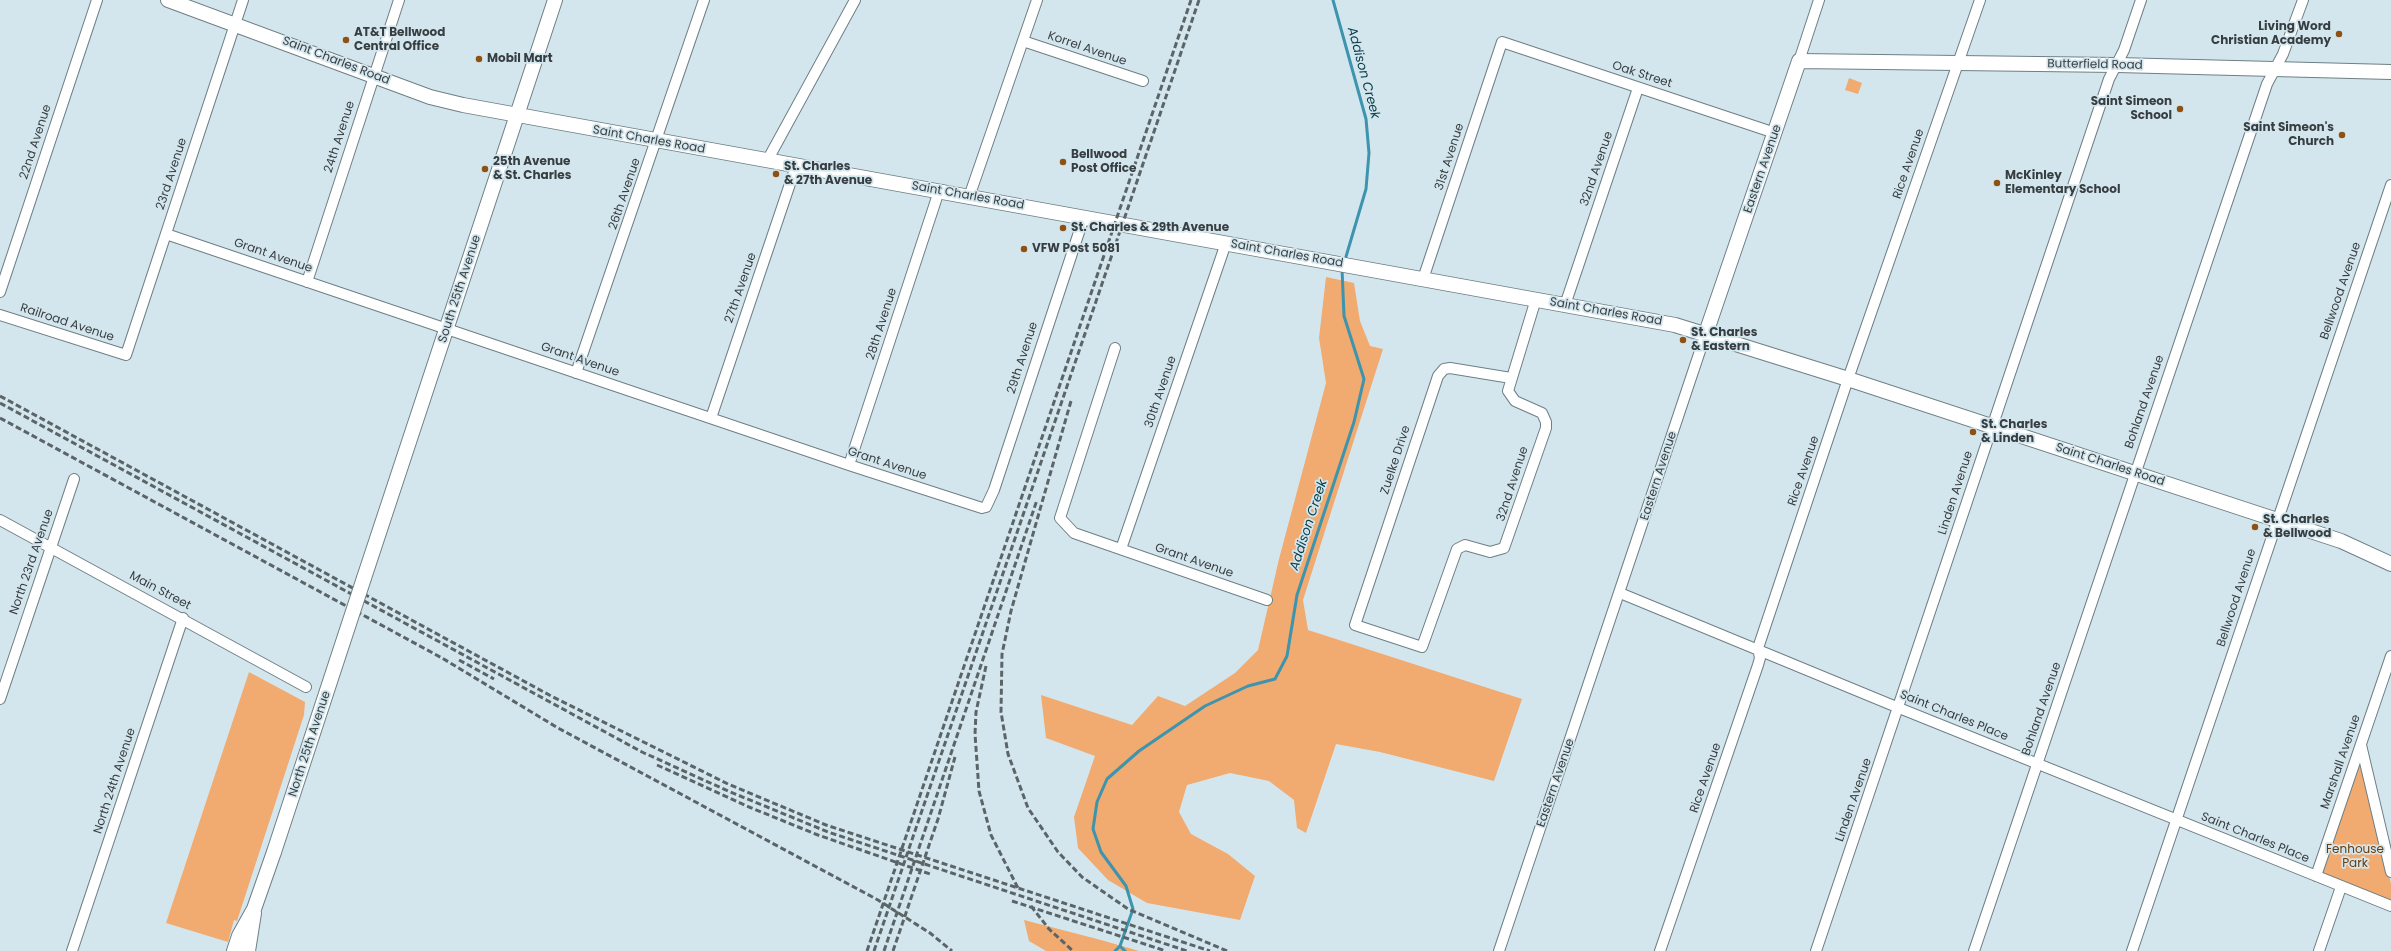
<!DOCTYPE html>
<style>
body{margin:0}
canvas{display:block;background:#d4e6ed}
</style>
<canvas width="2391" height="951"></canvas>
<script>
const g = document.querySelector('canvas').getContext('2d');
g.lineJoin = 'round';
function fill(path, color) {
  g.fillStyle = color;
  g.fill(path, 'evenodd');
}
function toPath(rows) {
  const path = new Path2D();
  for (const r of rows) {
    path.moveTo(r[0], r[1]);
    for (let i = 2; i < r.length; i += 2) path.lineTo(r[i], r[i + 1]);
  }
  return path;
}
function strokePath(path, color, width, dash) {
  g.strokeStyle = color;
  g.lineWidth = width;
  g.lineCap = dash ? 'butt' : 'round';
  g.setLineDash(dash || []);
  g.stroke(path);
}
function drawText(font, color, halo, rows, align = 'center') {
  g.font = font + ' Poppins,sans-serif';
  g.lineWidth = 3.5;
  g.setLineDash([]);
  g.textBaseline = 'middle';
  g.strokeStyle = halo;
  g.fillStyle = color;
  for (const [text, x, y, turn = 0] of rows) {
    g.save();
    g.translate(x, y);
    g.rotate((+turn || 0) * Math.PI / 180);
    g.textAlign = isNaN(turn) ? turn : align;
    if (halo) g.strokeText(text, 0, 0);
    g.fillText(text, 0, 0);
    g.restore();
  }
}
fill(toPath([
 [1849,78,1862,83,1858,94,1845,90],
 [1326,277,1354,283,1360,321,1370,346,1383,349,1303,600,1308,630,1522,699,1494,781,1380,752,1336,744,1306,833,1297,828,1294,800,1269,781,1230,773,1187,785,1179,812,1191,834,1228,854,1255,876,1240,920,1147,903,1108,880,1078,848,1074,817,1095,756,1046,738,1041,695,1132,725,1158,696,1185,706,1235,673,1258,650,1279,559,1326,383,1319,338],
 [249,672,305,702,304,715,237,921,234,920,228,942,166,923],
 [2361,752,2391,884,2391,904,2317,873],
 [1024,920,1101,940,1139,951,1046,951,1029,941]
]), '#f1aa6f');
strokePath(toPath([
 [1333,0,1366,119,1369,153,1366,189,1345,260],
 [1120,946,1125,951],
 [1115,951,1120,946,1133,909,1126,886,1101,852,1093,829,1097,802,1107,779,1139,751,1205,706,1248,686,1275,679,1287,656,1297,595,1354,422,1364,379,1344,316,1342,269]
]), '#3c94ae', 3);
const street = toPath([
 [1023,41,1143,81],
 [1799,61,1819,0],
 [767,161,855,0],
 [969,197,1037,0],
 [166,234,852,466,982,508,986,507,994,490,1084,217],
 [1423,279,1502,42,1775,133],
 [307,282,399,0],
 [0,292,97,0],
 [1565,305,1638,88],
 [0,315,126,355,243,0],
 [1115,348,1060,518,1074,533,1267,600],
 [576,373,704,0],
 [1511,378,1450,368,1444,369,1438,376,1355,625,1422,647,1457,549,1465,545,1490,552,1504,548,1546,428,1546,422,1542,413,1515,401,1508,391,1536,299],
 [711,418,796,166],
 [849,465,939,191],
 [0,520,306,687],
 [1121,549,1226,243],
 [1620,593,1899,708,2391,906],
 [0,699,74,479],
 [2361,745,2391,872],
 [2316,876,2391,656],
 [72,951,183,618],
 [1499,951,1706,333],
 [1660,951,1758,665,1760,658,1758,648,1848,379,1980,0],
 [1816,951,2109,79,2124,50,2141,0],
 [1974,951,2267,84,2283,54,2303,0],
 [2132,951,2391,185],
 [2319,951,2341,887]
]);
const secondary = toPath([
 [168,0,430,97,463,105,1675,325,1848,379,2341,541,2391,564],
 [1706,333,1799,61,2117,65,2391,72],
 [364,578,555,0],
 [234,951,239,936,254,909,274,852],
 [248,951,254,913]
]);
strokePath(street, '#6e7f85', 12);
strokePath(secondary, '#6e7f85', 16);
strokePath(street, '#fff', 10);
strokePath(secondary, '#fff', 14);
strokePath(toPath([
 [0,396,553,697,728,784,826,825,1210,951],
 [1071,401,1011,611,1002,654,1001,712,1008,754,1028,808,1058,852,1082,877,1128,909,1227,951],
 [0,403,642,752,728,791,828,832,1187,951],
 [0,418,442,658,558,728,878,900,930,933,952,951],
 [459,660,494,679],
 [986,666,976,712,975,734,979,791,991,835,1019,890],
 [657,765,749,807,818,835,930,874],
 [1012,901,1166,951],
 [1031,906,1049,929,1073,951],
 [867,951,1191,0],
 [874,951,1199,0],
 [884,951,1037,500],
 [893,951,938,819,955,757]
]), '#5b6568', 3, [6, 3]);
const secondaryBridge = toPath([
 [274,852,364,578]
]);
strokePath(secondaryBridge, '#6e7f85', 16, []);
strokePath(secondaryBridge, '#fff', 14);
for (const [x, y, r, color] of [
 [2339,34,4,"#8e5114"],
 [346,40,4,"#8e5114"],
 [479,59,4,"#8e5114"],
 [2180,109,4,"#8e5114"],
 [2342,135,4,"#8e5114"],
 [1063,162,4,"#8e5114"],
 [485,169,4,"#8e5114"],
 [776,174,4,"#8e5114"],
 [1997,183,4,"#8e5114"],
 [1063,228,4,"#8e5114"],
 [1024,249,4,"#8e5114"],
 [1683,340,4,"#8e5114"],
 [1973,432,4,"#8e5114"],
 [2255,527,4,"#8e5114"]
]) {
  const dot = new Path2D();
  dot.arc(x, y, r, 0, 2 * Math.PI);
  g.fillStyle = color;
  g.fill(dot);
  strokePath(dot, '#d4e6ed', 1.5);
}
drawText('bold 12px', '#373e41', '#d4e6ed', [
 ["Living Word",2331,27,"right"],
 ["Christian Academy",2331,41,"right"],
 ["AT&T Bellwood",354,33],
 ["Central Office",354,47],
 ["Mobil Mart",487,59],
 ["Saint Simeon",2172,102,"right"],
 ["School",2172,116,"right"],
 ["Saint Simeon's",2334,128,"right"],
 ["Church",2334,142,"right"],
 ["Bellwood",1071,155],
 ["Post Office",1071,169],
 ["25th Avenue",493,162],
 ["& St. Charles",493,176],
 ["St. Charles",784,167],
 ["& 27th Avenue",784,181],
 ["McKinley",2005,176],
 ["Elementary School",2005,190],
 ["St. Charles & 29th Avenue",1071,228],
 ["VFW Post 5081",1032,249],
 ["St. Charles",1691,333],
 ["& Eastern",1691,347],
 ["St. Charles",1981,425],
 ["& Linden",1981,439],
 ["St. Charles",2263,520],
 ["& Bellwood",2263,534]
], 'left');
drawText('12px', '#373e41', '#d4e6ed', [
 ["Korrel Avenue",1087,49,19],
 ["Saint Charles Road",336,61,21],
 ["Butterfield Road",2095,65,1],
 ["Oak Street",1642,75,18],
 ["24th Avenue",340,137,-72],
 ["Saint Charles Road",649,140,10],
 ["22nd Avenue",36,142,-72],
 ["31st Avenue",1450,157,-72],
 ["Rice Avenue",1909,164,-71],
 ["32nd Avenue",1597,169,-71],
 ["Eastern Avenue",1763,169,-71],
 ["23rd Avenue",172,174,-72],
 ["26th Avenue",625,194,-71],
 ["Saint Charles Road",968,196,10],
 ["Saint Charles Road",1287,254,10],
 ["Grant Avenue",273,256,19],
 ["27th Avenue",741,288,-71],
 ["South 25th Avenue",460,289,-72],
 ["Bellwood Avenue",2341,291,-71],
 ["Saint Charles Road",1606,312,10],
 ["Railroad Avenue",67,323,18],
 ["28th Avenue",882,324,-72],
 ["29th Avenue",1023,358,-72],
 ["Grant Avenue",580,360,19],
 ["30th Avenue",1161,392,-71],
 ["Bohland Avenue",2145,402,-71],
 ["Zuelke Drive",1396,460,-72],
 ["Grant Avenue",887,464,18],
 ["Saint Charles Road",2110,465,18],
 ["Rice Avenue",1804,471,-71],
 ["Eastern Avenue",1659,476,-72],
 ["32nd Avenue",1513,484,-72],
 ["Linden Avenue",1956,493,-72],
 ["Grant Avenue",1194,561,19],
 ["North 23rd Avenue",32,562,-71],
 ["Main Street",160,591,28],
 ["Bellwood Avenue",2237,598,-72],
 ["Bohland Avenue",2042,709,-71],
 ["Saint Charles Place",1954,716,22],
 ["North 25th Avenue",310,744,-72],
 ["Marshall Avenue",2341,762,-71],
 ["Rice Avenue",1706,778,-71],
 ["North 24th Avenue",115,781,-72],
 ["Eastern Avenue",1556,783,-71],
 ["Linden Avenue",1854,800,-71],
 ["Saint Charles Place",2255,838,22]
]);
drawText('12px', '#6a3b0b', '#d4e6ed', [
 ["Fenhouse",2355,850],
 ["Park",2355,864]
]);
drawText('italic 13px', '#09404e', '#d4e6ed', [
 ["Addison Creek",1363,73,75],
 ["Addison Creek",1309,525,-72]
]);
</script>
